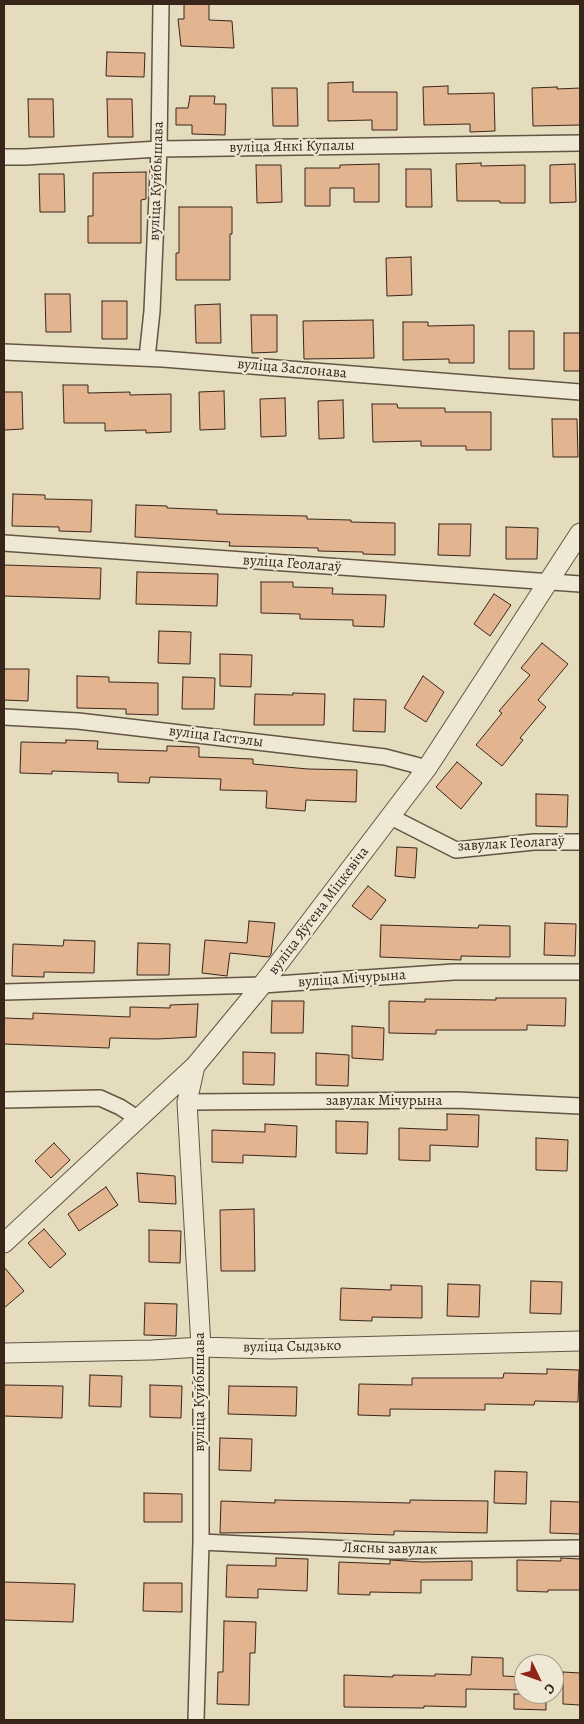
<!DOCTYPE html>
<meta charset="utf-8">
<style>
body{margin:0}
#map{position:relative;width:584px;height:1724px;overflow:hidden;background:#e5dcbd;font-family:Alegreya,serif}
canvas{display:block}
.frame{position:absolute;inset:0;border:5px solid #39261b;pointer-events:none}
.north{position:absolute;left:514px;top:1654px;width:50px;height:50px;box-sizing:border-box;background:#eee8d4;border:1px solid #a69a8a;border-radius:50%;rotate:132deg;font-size:14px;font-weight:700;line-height:20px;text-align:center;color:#39261b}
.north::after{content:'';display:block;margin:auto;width:18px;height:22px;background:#8f2418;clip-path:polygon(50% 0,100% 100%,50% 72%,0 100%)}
</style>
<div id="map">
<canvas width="584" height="1724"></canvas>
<div class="frame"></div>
<div class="north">С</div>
</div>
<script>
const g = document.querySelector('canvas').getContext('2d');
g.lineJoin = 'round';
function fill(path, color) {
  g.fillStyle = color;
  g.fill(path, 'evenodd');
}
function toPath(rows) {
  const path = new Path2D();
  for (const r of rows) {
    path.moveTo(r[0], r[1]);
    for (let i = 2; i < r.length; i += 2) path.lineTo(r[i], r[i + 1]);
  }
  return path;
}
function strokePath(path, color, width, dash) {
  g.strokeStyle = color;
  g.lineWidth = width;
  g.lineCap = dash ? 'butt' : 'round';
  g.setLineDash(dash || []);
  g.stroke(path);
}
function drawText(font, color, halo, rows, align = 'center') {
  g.font = font + ' Alegreya,serif';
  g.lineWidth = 4.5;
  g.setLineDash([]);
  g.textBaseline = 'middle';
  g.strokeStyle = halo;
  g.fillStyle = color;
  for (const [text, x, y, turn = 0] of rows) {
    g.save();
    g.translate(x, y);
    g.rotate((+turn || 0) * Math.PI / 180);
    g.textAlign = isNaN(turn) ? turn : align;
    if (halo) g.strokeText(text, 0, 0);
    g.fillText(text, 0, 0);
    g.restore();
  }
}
const building = toPath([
 [184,4,209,4,209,20,232,21,234,48,181,46,178,19,184,19,184,4],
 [107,52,145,53,144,77,106,76,107,52],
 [353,82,353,92,397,92,397,130,372,130,372,120,328,121,328,83,353,82],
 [448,86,448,94,494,93,495,131,470,132,470,124,424,125,423,87,448,86],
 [557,87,557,89,580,88,580,125,533,126,532,88,557,87],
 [272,88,297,88,298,126,273,126,272,88],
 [190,96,215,96,214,104,226,104,225,135,192,134,192,125,176,125,176,108,188,108,190,96],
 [28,99,53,99,54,137,29,137,28,99],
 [107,99,132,99,133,137,108,137,107,99],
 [481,163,481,166,525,165,525,203,500,203,500,201,457,201,456,164,481,163],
 [379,164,379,202,354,202,354,188,330,188,330,206,305,206,305,168,340,168,340,165,379,164],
 [575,164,576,202,550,203,550,165,575,164],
 [256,165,281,165,282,202,257,203,256,165],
 [406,169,431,169,432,207,406,207,406,169],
 [146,172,146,199,141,200,141,243,88,243,88,216,93,216,93,173,146,172],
 [39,174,64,174,65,212,40,212,39,174],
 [179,207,232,207,232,234,230,234,230,280,176,280,176,253,179,253,179,207],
 [411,257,412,295,387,296,386,258,411,257],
 [45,294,70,294,71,332,46,332,45,294],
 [102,301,127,301,127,339,102,339,102,301],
 [220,304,221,343,196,343,195,305,220,304],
 [251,315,277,315,277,352,252,353,251,315],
 [373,320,374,358,304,359,303,321,373,320],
 [403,322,428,322,428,326,474,325,474,363,449,363,449,359,403,360,403,322],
 [509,331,534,331,534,369,509,369,509,331],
 [564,333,580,333,580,371,564,371,564,333],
 [63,385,88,385,88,393,130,392,130,395,171,394,171,432,146,433,146,430,105,431,105,423,64,423,63,385],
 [224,391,225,429,200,430,199,392,224,391],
 [4,392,22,392,23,429,4,430,4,392],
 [285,398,286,436,261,437,260,399,285,398],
 [343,400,344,438,319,439,318,401,343,400],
 [372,404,397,404,398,408,445,408,445,412,491,412,491,450,466,450,466,446,421,446,421,441,373,442,372,404],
 [552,419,577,419,578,457,553,457,552,419],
 [13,494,45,495,45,499,92,500,91,532,59,531,59,527,12,526,13,494],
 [136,505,167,506,167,508,217,510,217,514,307,516,307,519,351,520,351,522,395,523,395,555,363,554,363,552,318,551,318,548,229,546,230,542,135,537,136,505],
 [439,524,471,524,470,556,438,555,439,524],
 [506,527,538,528,537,559,506,559,506,527],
 [4,565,101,568,100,599,4,596,4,565],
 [137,572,218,574,217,606,136,604,137,572],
 [261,582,293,582,293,587,333,588,332,594,386,595,384,627,353,626,353,620,300,619,300,614,261,613,261,582],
 [494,594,511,605,490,636,474,624,494,594],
 [159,631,191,632,190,664,158,663,159,631],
 [542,643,568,664,538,700,546,707,520,738,523,740,502,766,476,745,502,713,499,711,530,675,521,668,542,643],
 [220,654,252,655,251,687,220,686,220,654],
 [4,669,29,669,28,701,4,700,4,669],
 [77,676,109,677,109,682,158,683,158,715,126,714,126,709,77,708,77,676],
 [423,676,444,692,426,722,404,708,423,676],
 [183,677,215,678,214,709,182,709,183,677],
 [293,693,325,694,324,725,254,725,255,694,293,695,293,693],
 [354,699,386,700,385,732,353,731,354,699],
 [66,740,98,741,97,749,167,751,167,746,199,747,199,757,253,759,253,764,308,769,357,770,356,802,306,800,305,811,266,808,267,791,220,790,221,779,150,777,149,783,118,782,118,773,52,771,52,774,20,773,21,742,66,743,66,740],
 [457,762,482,783,461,809,436,787,457,762],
 [536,794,568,795,567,827,536,826,536,794],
 [397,847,417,848,415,878,395,876,397,847],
 [368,886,386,900,371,920,352,906,368,886],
 [249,921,275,923,271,954,269,957,230,953,227,976,202,973,205,940,247,943,249,921],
 [545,923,576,924,575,956,544,955,545,923],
 [381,925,478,928,479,925,510,926,510,957,461,956,461,960,380,957,381,925],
 [64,940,95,941,94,973,44,972,44,977,12,976,13,944,63,946,64,940],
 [138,943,170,944,169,975,137,975,138,943],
 [496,998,566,998,565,1026,527,1025,527,1030,436,1030,436,1034,389,1033,389,1001,425,1002,425,999,496,1000,496,998],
 [272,1001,304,1001,303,1033,271,1033,272,1001],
 [198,1004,196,1037,157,1039,110,1038,109,1048,4,1044,4,1018,33,1019,33,1013,130,1017,130,1007,170,1008,170,1005,198,1004],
 [352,1026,384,1028,383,1060,352,1058,352,1026],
 [243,1052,275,1053,274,1085,243,1084,243,1052],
 [316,1053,349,1055,348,1086,316,1085,316,1053],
 [447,1114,479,1115,478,1147,430,1145,430,1161,399,1160,399,1128,447,1130,447,1114],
 [336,1121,368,1122,367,1154,336,1153,336,1121],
 [265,1124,297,1126,296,1157,243,1155,243,1163,212,1162,212,1130,265,1132,265,1124],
 [536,1138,568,1140,567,1171,536,1170,536,1138],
 [54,1143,70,1160,51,1178,35,1161,54,1143],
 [137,1173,175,1176,176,1204,139,1202,137,1173],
 [106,1187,118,1205,79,1231,68,1214,106,1187],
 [254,1209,255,1271,221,1271,220,1210,254,1209],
 [44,1229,66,1254,50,1268,28,1243,44,1229],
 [149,1230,181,1231,180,1263,149,1262,149,1230],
 [4,1267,24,1291,4,1308,4,1267],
 [531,1281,562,1282,561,1314,530,1313,531,1281],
 [448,1284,480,1285,479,1317,447,1316,448,1284],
 [391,1285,422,1286,422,1318,372,1317,372,1321,340,1320,341,1288,391,1290,391,1285],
 [145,1303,177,1304,176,1336,144,1335,145,1303],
 [547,1369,579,1370,578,1402,535,1401,534,1405,485,1404,485,1410,390,1409,390,1416,358,1415,359,1384,412,1385,412,1378,503,1378,504,1373,547,1374,547,1369],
 [90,1375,122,1376,121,1407,89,1406,90,1375],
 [4,1385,63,1386,62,1418,4,1416,4,1385],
 [150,1385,182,1386,181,1418,150,1417,150,1385],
 [229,1386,297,1387,296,1416,228,1414,229,1386],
 [220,1438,252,1439,251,1471,219,1470,220,1438],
 [495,1471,527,1472,526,1504,494,1503,495,1471],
 [144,1493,182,1494,182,1522,144,1522,144,1493],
 [275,1500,410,1503,410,1500,488,1501,487,1533,394,1531,394,1535,306,1532,220,1533,221,1501,275,1503,275,1500],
 [551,1501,580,1502,580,1534,550,1533,551,1501],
 [276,1558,308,1559,307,1591,258,1589,258,1598,226,1597,227,1565,276,1566,276,1558],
 [561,1558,580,1559,580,1590,548,1590,548,1592,517,1591,517,1560,561,1561,561,1558],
 [390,1560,422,1562,472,1561,472,1580,421,1580,421,1593,370,1592,370,1595,338,1594,339,1562,390,1564,390,1560],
 [4,1582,75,1584,73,1622,4,1620,4,1582],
 [144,1583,182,1583,182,1612,143,1611,144,1583],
 [224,1621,256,1622,255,1653,250,1653,249,1705,217,1704,218,1672,223,1672,224,1621],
 [472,1657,503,1658,503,1676,524,1677,524,1690,466,1689,466,1707,424,1706,424,1708,344,1707,344,1675,393,1677,393,1675,435,1676,435,1674,471,1675,472,1657],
 [563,1672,580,1673,580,1705,563,1704,563,1672],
 [514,1694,546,1694,546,1710,514,1709,514,1694]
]);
fill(building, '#e3b490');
strokePath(building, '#39261b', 1);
const minor = toPath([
 [4,157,25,157,159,149,580,143],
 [4,352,163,359,580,392],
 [147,358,152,311,159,149,161,4],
 [4,543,580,584],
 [4,717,78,721,385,757,427,768],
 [389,816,456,850,534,842,580,842],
 [4,992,262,985,454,972,580,972],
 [4,1100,100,1098,120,1107,137,1118],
 [187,1102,457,1100,580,1106],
 [201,1542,393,1551,580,1548],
 [196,1720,201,1542,201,1347]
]);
const tertiary = toPath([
 [195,1066,187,1102,201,1347],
 [4,1243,195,1066,262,985,427,768,580,533],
 [4,1353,152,1350,201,1347,270,1349,580,1341]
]);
strokePath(minor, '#645444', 18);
strokePath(tertiary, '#645444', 21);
strokePath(minor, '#eee8d4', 15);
strokePath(tertiary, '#eee8d4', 19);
drawText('15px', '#39261b', '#eee8d4', [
 ["вуліца Янкі Купалы",292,147,-1],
 ["вуліца Куйбышава",157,181,-88],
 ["вуліца Заслонава",292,369,5],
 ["вуліца Геолагаў",292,564,4],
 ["вуліца Гастэлы",216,737,7],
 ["завулак Геолагаў",511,844,-3],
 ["вуліца Яўгена Міцкевіча",319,911,-53],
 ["вуліца Мічурына",352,979,-4],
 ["завулак Мічурына",384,1101],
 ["вуліца Сыдзько",292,1347,-1],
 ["вуліца Куйбышава",200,1392,-90],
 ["Лясны завулак",390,1549,1]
]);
</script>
